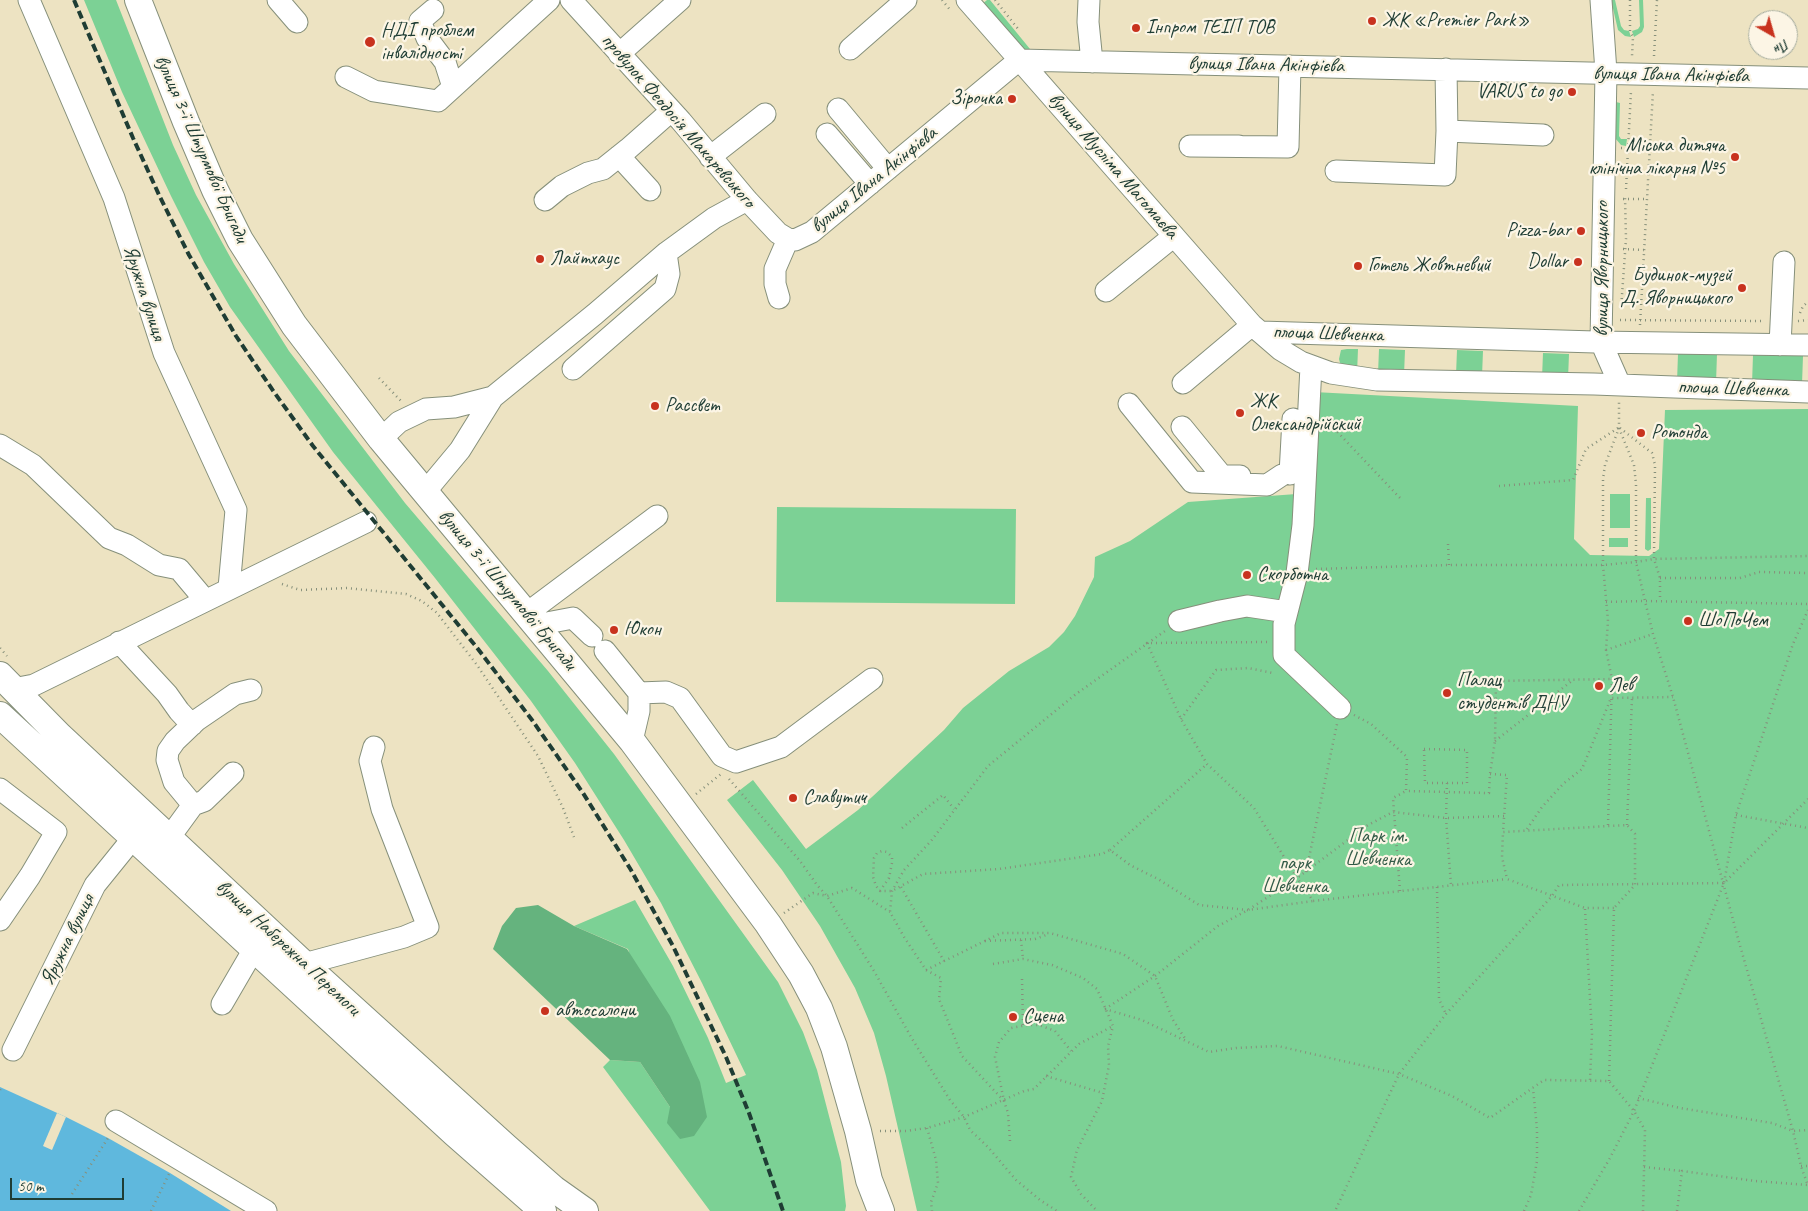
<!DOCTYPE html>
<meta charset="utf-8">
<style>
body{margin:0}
#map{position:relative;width:1808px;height:1211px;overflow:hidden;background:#ede3c2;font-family:Caveat,sans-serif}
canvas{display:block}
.north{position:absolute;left:1748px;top:10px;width:50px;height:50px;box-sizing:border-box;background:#fcf5e5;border:1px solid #a4ab9e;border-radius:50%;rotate:142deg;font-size:14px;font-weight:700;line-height:20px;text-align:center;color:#1f3d34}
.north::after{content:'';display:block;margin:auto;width:18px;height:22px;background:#c8321e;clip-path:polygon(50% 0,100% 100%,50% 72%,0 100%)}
.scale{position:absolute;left:10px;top:1178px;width:114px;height:22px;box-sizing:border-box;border:2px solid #1f3d34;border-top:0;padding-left:6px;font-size:15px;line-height:18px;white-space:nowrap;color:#1f3d34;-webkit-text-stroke:4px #fcf5e5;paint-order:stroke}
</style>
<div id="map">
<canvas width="1808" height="1211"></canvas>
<div class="north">Пн</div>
<div class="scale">50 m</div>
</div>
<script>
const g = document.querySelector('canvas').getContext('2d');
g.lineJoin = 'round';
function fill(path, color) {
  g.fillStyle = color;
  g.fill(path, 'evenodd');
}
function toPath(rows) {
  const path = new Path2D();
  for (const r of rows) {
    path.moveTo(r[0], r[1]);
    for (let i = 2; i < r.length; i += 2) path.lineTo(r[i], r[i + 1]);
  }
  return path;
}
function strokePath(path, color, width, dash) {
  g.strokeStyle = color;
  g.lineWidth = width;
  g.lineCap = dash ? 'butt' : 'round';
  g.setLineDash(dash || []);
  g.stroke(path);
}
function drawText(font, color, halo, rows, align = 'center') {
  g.font = font + ' Caveat,sans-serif';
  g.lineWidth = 4.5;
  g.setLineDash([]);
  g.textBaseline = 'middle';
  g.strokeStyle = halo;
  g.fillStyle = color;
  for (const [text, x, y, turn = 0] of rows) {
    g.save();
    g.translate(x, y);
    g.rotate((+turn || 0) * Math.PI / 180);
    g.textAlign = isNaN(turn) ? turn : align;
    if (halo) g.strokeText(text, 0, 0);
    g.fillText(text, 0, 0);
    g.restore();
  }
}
fill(toPath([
 [84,0,116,0,173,145,196,195,234,264,289,351,405,503,548,671,614,754,778,982,803,1032,817,1070,841,1162,846,1206,845,1211,710,1211,603,1067,610,1060,640,1062,670,1107,680,1139,628,949,574,926,635,900,673,966,708,1038,726,1083,746,1075,702,983,661,903,624,840,575,763,531,701,435,578,333,452,230,307,204,262,171,196,122,92],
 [987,0,990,0,1030,49,1018,53,980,6],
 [1611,0,1615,0,1621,26,1624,30,1629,31,1631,37,1625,36,1618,30],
 [1639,0,1643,0,1644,27,1642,32,1634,37,1632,31,1638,29,1640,26],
 [1616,102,1620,103,1619,136,1621,139,1627,139,1626,146,1621,145,1615,138],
 [1347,349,1358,349,1357,374,1341,367,1339,359,1341,350],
 [1379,349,1405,350,1404,375,1378,374],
 [1457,350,1483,351,1482,376,1456,375],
 [1543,353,1569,354,1568,379,1542,378],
 [1678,354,1717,354,1716,383,1677,382],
 [1753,355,1803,356,1802,384,1752,384],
 [1314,392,1578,406,1574,539,1590,555,1649,556,1659,549,1665,410,1808,409,1808,1211,917,1211,886,1076,874,1033,855,988,820,926,782,870,727,800,753,780,806,849,858,810,944,730,963,708,1009,671,1049,647,1064,632,1075,616,1094,577,1095,557,1130,541,1188,502,1310,493],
 [1610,494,1630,494,1630,528,1610,528],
 [1646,498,1651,498,1651,549,1648,551,1645,549],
 [777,507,1016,509,1015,604,776,602],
 [1609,538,1628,538,1628,547,1609,547]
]), '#7cd195');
fill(toPath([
 [538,905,574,926,627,949,670,1016,700,1082,707,1117,694,1136,680,1139,667,1123,670,1107,640,1062,610,1060,493,949,502,926,516,908]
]), '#65b37e');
fill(toPath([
 [0,1087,66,1117,108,1138,170,1173,231,1211,0,1211]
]), '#5fb8dd');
fill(toPath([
 [57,1113,66,1117,52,1150,43,1146]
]), '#ede3c2');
const minor = toPath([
 [29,0,114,198,164,353,236,510,229,588],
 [278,0,297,22],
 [571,0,681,121,747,200,778,233,788,239,795,240,812,232,1019,60,1808,78],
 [967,0,1252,325,1281,350,1301,362,1331,373,1377,380,1594,384,1808,392],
 [1089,0,1088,22,1092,62],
 [1601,0,1606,72,1601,342,1620,385],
 [433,10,420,21,427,38,445,62,453,87],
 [850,49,906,0],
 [619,54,680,0],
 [1446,69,1447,131,1543,135],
 [346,77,374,91,438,101,549,0],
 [838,109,888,169],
 [827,134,870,184],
 [1239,146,1190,146,1288,147,1290,66],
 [619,156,650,190],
 [710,157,765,114],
 [1336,171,1445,175,1447,131],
 [545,200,562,186,588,173,603,169,628,149,671,111],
 [1106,291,1174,236],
 [779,298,775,284,775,269,788,239],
 [1260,332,1595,342,1808,345],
 [1780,345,1784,262],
 [1311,366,1303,525,1297,573,1284,624,1284,655,1340,708],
 [573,369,665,289,669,274,666,253],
 [1183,383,1252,325],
 [1129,404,1192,482,1267,485,1282,475],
 [1182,427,1222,476,1240,476],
 [381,439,399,422,426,409,454,407,493,397],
 [0,445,33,465,109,538,127,545,159,565,179,569,205,600],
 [1290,474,1293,419],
 [425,492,460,450,493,397,595,314,666,253,714,218,747,200],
 [526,614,657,516],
 [1179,621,1220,611,1247,606,1287,612],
 [536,625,573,618,592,636],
 [119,642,167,694,179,711,192,725],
 [605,651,639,693,639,711,632,741],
 [13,689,34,685,366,522],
 [639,693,666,692,680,698,722,756,736,762,781,747,872,679],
 [0,789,56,832,30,876,0,920],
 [193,805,204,801,233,773],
 [169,838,193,805,174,782,167,760,168,751,175,741,197,720,235,694,251,690],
 [304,964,404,937,428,927,382,809,370,761,374,747],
 [222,1004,254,949],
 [13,1050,95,885,133,838],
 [116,1121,266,1211]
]);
const major = toPath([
 [138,0,186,122,215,190,240,240,294,325,381,439,632,741,768,924,801,974,819,1008,834,1047,858,1131,869,1180,881,1211],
 [0,675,60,736,304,964,506,1147,554,1189,585,1211],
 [0,715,454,1133,543,1211]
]);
strokePath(minor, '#86907b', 23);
strokePath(major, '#86907b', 28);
strokePath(toPath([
 [942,0,951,11],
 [995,0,1019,30],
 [1630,0,1630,31,1633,37,1632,56],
 [1654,56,1657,0],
 [1621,148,1649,149],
 [1626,189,1631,91],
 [1623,199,1647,199],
 [1623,249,1644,250],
 [1621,309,1626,239,1625,196],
 [1800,313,1803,306,1808,302],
 [1620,320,1765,321],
 [1798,321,1808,320],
 [1640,325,1653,91],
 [379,378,401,401],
 [1327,421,1400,498],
 [1619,428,1634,465,1636,484,1636,562,1645,601,1653,634,1673,697,1739,942,1793,1131,1801,1166,1808,1186],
 [1620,428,1652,453,1655,465,1654,559,1660,578,1660,601],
 [1499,486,1573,480,1586,449,1618,428],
 [1448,544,1449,565],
 [1316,569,1449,565,1603,565,1636,562,1654,559,1808,556],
 [1263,574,1279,574],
 [1660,578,1740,578,1759,572,1808,573],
 [282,584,300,590,347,588,406,594,422,601,437,613,477,665,538,756,563,808,574,837],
 [1606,602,1645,601,1808,604],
 [1267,642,1147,643,1181,719,1207,764,1254,808,1297,878,1313,901,1507,879],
 [0,648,7,656],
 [1606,650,1653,634],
 [1354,715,1371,724,1407,757,1406,791,1489,793,1490,774,1495,741,1496,681,1612,679],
 [1181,719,1216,670,1248,668,1273,673],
 [1495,741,1573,680],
 [1424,749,1467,750,1467,783,1425,783,1424,749],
 [1490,774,1507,775,1503,832],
 [729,779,800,861,817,885,827,896,874,971,911,1037,950,1100,964,1117,970,1130,988,1147,1016,1180,1040,1200,1057,1211],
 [1447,783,1446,818,1451,885],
 [696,794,721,774],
 [1736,815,1808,828],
 [1608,825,1612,679,1606,650,1608,621,1603,565,1603,479,1605,465,1619,428,1619,402],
 [1627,825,1632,698],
 [902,828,943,795,954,809],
 [1527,829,1542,807,1563,784,1582,769,1611,698,1673,697],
 [1110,850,1207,764],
 [1306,872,1337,724],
 [901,887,944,961],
 [1437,887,1439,999,1446,1014],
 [880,891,889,878,892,863,892,857,887,852,882,851,877,853,874,858,873,877,876,886,880,891,892,891,923,874,999,869,1102,854,1110,850,1130,865,1158,879,1199,905,1248,910,1313,901],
 [1400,891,1393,798,1406,791],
 [1585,909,1592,1034,1590,1080],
 [784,913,813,893,827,896,852,888,890,912],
 [1021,940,1023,959],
 [985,941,1035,939,1049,934],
 [993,964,1023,959,1052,965,1083,978,1097,989,1113,1026,1108,1046,1109,1065,1102,1101,1077,1150,1071,1177,1081,1194,1097,1211],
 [926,970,1001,933,1050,933,1123,954,1155,976,1173,1020,1186,1040],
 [1022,979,1023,1025],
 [1105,1009,1142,1020,1209,1052,1236,1048,1278,1046,1399,1074,1452,1096,1490,1118,1544,1080,1609,1081,1634,1111,1645,1130,1643,1211],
 [1105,1009,1155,976,1218,926,1248,910,1297,878,1368,825,1393,812,1446,818,1504,816],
 [1046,1076,1103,1093],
 [1609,1081,1614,908,1635,885,1635,834,1627,825,1503,832,1502,857,1507,879,1585,908,1614,908],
 [0,1090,1,1087],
 [1638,1098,1680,1108,1772,1123,1793,1131,1808,1130],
 [1004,1101,962,1056,939,999,941,978,926,970,904,937,890,912,892,891,904,870,931,841,988,766,1076,694,1165,631],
 [927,1128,936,1160,938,1183,931,1202,932,1211],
 [880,1131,906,1131,927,1128,964,1117,1024,1091,1034,1089,1079,1044,1113,1026],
 [1010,1141,1008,1113,1004,1101,995,1057,999,1042,1011,1028,1027,1025,1039,1025,1055,1031,1071,1051],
 [1801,1166,1808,1166],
 [1644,1167,1682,1171],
 [72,1194,108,1138],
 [1336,1209,1399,1074,1446,1014,1552,896,1559,885,1724,883,1808,799],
 [151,1211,169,1174],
 [1524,1211,1531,1195,1537,1161,1537,1129,1533,1088],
 [1579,1211,1610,1158,1634,1111,1724,883,1736,815,1793,644,1808,610],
 [1677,1211,1682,1171,1755,1181,1808,1185]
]), '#86907b', 2.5, [1, 4]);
strokePath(minor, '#fff', 21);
strokePath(major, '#fff', 26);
strokePath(toPath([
 [74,0,133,138,160,197,189,255,236,336,274,392,313,446,478,649,532,720,583,793,631,870,673,946,726,1057,749,1113,783,1211]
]), '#1f3d34', 4, [8, 4]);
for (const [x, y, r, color] of [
 [1372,21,5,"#c8321e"],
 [1136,28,5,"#c8321e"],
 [370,42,6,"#c8321e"],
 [1572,92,5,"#c8321e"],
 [1012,99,5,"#c8321e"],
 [1735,157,5,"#c8321e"],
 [1581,231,5,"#c8321e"],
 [540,259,5,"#c8321e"],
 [1578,262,5,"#c8321e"],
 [1358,266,5,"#c8321e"],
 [1742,288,5,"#c8321e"],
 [655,406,5,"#c8321e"],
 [1240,413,5,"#c8321e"],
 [1641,433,5,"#c8321e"],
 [1247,575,5,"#c8321e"],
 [1688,621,5,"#c8321e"],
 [614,630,5,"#c8321e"],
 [1599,686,5,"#c8321e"],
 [1447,693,5,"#c8321e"],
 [793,798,5,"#c8321e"],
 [545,1011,5,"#c8321e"],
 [1013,1017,5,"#c8321e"]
]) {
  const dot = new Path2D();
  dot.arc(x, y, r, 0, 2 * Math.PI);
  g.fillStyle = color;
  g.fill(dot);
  strokePath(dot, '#fcf5e5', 2);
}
drawText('20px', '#1f3d34', '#fcf5e5', [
 ["ЖК «Premier Park»",1382,21],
 ["Інпром ТЕІП ТОВ",1146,28],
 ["НДІ проблем",381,31],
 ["інвалідності",381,54],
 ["VARUS to go",1562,92,"right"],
 ["Зірочка",1002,99,"right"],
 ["Міська дитяча",1725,146,"right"],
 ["клінічна лікарня №5",1725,169,"right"],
 ["Pizza-bar",1571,231,"right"],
 ["Лайтхаус",550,259],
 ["Dollar",1568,262,"right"],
 ["Готель Жовтневий",1368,266],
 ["Будинок-музей",1732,276,"right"],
 ["Д. Яворницького",1732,299,"right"],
 ["ЖК",1250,402],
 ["Олександрійский",1250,425],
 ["Рассвет",665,406],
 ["Ротонда",1651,433],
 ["Скорботна",1257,575],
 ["ШоПоЧем",1698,621],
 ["Юкон",624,630],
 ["Палац",1457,681],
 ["студентів ДНУ",1457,704],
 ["Лев",1609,686],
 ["Славутич",803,798],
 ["автосалони",555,1011],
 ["Сцена",1023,1017]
], 'left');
drawText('20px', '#1f3d34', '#fcf5e5', [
 ["вулиця Івана Акінфієва",1266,65,1],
 ["вулиця Івана Акінфієва",1671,75,1],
 ["провулок Феодосія Макаревського",678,121,49],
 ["вулиця 3-ї Штурмової Бригади",201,149,66],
 ["вулиця Мусліма Магомаєва",1113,166,49],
 ["вулиця Івана Акінфієва",874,180,-39],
 ["вулиця Яворницького",1603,269,-90],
 ["Яружна вулиця",144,293,72],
 ["площа Шевченка",1328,334,2],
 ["площа Шевченка",1733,389,2],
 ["вулиця 3-ї Штурмової Бригади",507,590,50],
 ["Яружна вулиця",68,940,-64],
 ["вулиця Набережна Перемоги",288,948,43]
]);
drawText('20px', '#325b47', '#fcf5e5', [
 ["Парк iм.",1378,837],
 ["Шевченка",1378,860],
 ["парк",1295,864],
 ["Шевченка",1295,887]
]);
</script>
